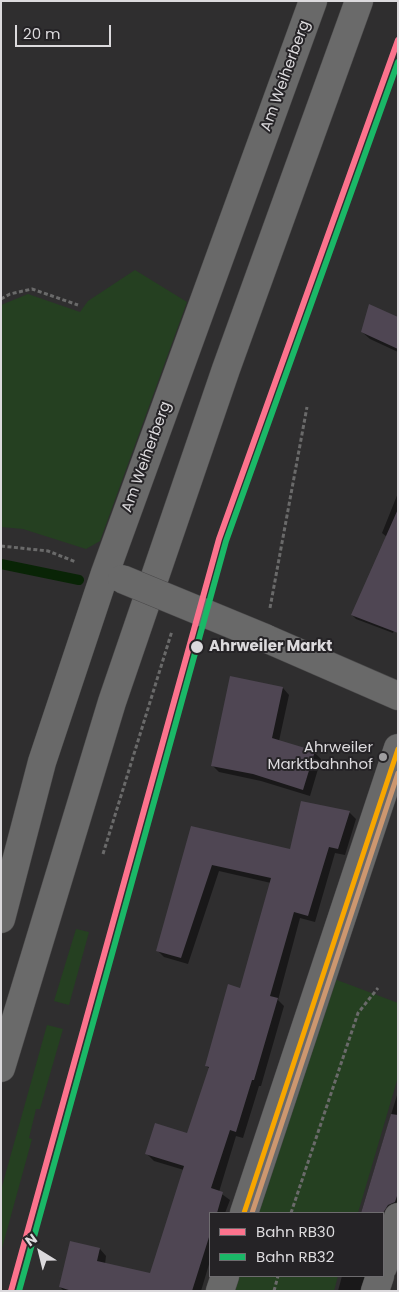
<!DOCTYPE html>
<style>
body{margin:0}
#map{position:relative;width:399px;height:1292px;overflow:hidden;background:#2f2e2f;font-family:Poppins,sans-serif}
canvas{display:block}
.frame{position:absolute;inset:0;border:2px solid #dcdadd;pointer-events:none}
.legend{position:absolute;left:209px;top:1212px;width:175px;height:65px;box-sizing:border-box;background:#252326;border:1px solid #6e6c6f;margin:0;padding:6px 9px;list-style:none;font-size:15px;color:#dcdadd}
.legend li{display:flex;align-items:center;gap:10px;height:25px}
.legend b{width:25px;border:1px solid #6e6c6f}
.north{position:absolute;left:15px;top:1227px;width:50px;height:50px;-webkit-text-stroke:4px #252326;paint-order:stroke;rotate:324deg;font-size:14px;font-weight:700;line-height:20px;text-align:center;color:#dcdadd}
.north::after{content:'';display:block;margin:auto;width:18px;height:22px;background:#dcdadd;clip-path:polygon(50% 0,100% 100%,50% 72%,0 100%)}
.scale{position:absolute;left:15px;top:25px;width:96px;height:22px;box-sizing:border-box;border:2px solid #dcdadd;border-top:0;padding-left:6px;font-size:15px;line-height:18px;white-space:nowrap;color:#dcdadd;-webkit-text-stroke:4px #252326;paint-order:stroke}
</style>
<div id="map">
<canvas width="399" height="1292"></canvas>
<div class="frame"></div>
<ul class="legend">
<li><b style="height:6px;background:#fc738d"></b>Bahn RB30</li>
<li><b style="height:6px;background:#1ab867"></b>Bahn RB32</li>
</ul>
<div class="north">N</div>
<div class="scale">20 m</div>
</div>
<script>
const g = document.querySelector('canvas').getContext('2d');
g.lineJoin = 'round';
function fill(path, color) {
  g.fillStyle = color;
  g.fill(path, 'evenodd');
}
function toPath(rows) {
  const path = new Path2D();
  for (const r of rows) {
    path.moveTo(r[0], r[1]);
    for (let i = 2; i < r.length; i += 2) path.lineTo(r[i], r[i + 1]);
  }
  return path;
}
function strokePath(path, color, width, dash) {
  g.strokeStyle = color;
  g.lineWidth = width;
  g.lineCap = dash ? 'butt' : 'round';
  g.setLineDash(dash || []);
  g.stroke(path);
}
function drawText(font, color, halo, rows, align = 'center') {
  g.font = font + ' Poppins,sans-serif';
  g.lineWidth = 4;
  g.setLineDash([]);
  g.textBaseline = 'middle';
  g.strokeStyle = halo;
  g.fillStyle = color;
  for (const [text, x, y, turn = 0] of rows) {
    g.save();
    g.translate(x, y);
    g.rotate((+turn || 0) * Math.PI / 180);
    g.textAlign = isNaN(turn) ? turn : align;
    if (halo) g.strokeText(text, 0, 0);
    g.fillText(text, 0, 0);
    g.restore();
  }
}
fill(toPath([
 [135,270,187,302,100,541,86,549,23,529,1,527,1,305,28,294,80,312,88,301],
 [76,929,89,932,69,1005,54,1001],
 [329,977,398,1003,398,1077,358,1213,255,1213],
 [47,1025,63,1029,40,1109,36,1109,29,1138,32,1139,1,1252,1,1190],
 [236,1276,338,1276,334,1291,232,1291]
]), '#254021');
fill(toPath([
 [398,318,398,352,370,339,362,332],
 [398,493,398,621,393,633,356,619,352,615,387,537,382,533],
 [283,688,289,695,279,741,314,752,321,759,310,796,261,781,219,772,212,765],
 [349,812,356,819,345,855,335,853,315,922,300,918,278,1000,284,1006,261,1086,259,1086,243,1138,236,1136,219,1192,230,1200,225,1213,210,1213,210,1261,201,1291,64,1291,60,1287,100,1249,106,1256,105,1264,151,1275,184,1170,154,1161,147,1154,188,1135,210,1069,206,1066,241,989,271,883,219,871,188,964,164,957,157,950,192,827,290,850],
 [398,1092,398,1210,383,1239,383,1213,361,1213],
 [342,1276,371,1276,367,1291,338,1291]
]), '#0007');
strokePath(toPath([
 [1,564,79,580]
]), '#092406', 10);
fill(toPath([
 [369,304,398,317,398,349,361,332],
 [398,509,398,633,351,615],
 [230,676,283,687,272,738,315,751,303,790,253,774,211,766],
 [301,801,350,811,338,849,329,847,308,916,294,912,270,996,278,998,254,1080,252,1080,236,1132,230,1130,211,1188,223,1192,217,1213,210,1213,210,1234,192,1291,72,1291,59,1287,70,1241,100,1248,97,1261,150,1273,184,1166,145,1154,155,1123,187,1133,209,1067,205,1066,228,984,240,988,271,878,212,865,181,958,156,951,191,826,290,849],
 [391,1114,398,1115,398,1193,395,1202,388,1205,383,1213,361,1213]
]), '#4f4653');
const minor = toPath([
 [265,638,398,696],
 [1,919,42,762,105,573,313,1],
 [244,1213,398,748],
 [383,1267,398,1217],
 [220,1291,225,1276],
 [375,1291,380,1276]
]);
const major = toPath([
 [1,1068,112,702,226,369,359,1]
]);
strokePath(minor, '#4b4a4b', 29);
strokePath(major, '#4b4a4b', 29);
strokePath(toPath([
 [1,299,10,294,32,289,78,305],
 [1,546,48,551,76,562],
 [270,608,307,407],
 [103,854,172,631],
 [291,1213,358,1013,378,988],
 [274,1291,278,1276]
]), '#6a6a6a', 3, [4, 2.5]);
strokePath(minor, '#696969', 28);
strokePath(major, '#6a6a6a', 28);
const minorBridge = toPath([
 [122,579,265,638]
]);
strokePath(minorBridge, '#4b4a4b', 29, []);
strokePath(minorBridge, '#696969', 28);
strokePath(toPath([
 [244,1213,398,749]
]), '#f7a600', 5);
strokePath(toPath([
 [252,1213,398,773]
]), '#cd976f', 5);
strokePath(toPath([
 [11,1291,219,539,398,40]
]), '#fc738d', 6);
strokePath(toPath([
 [19,1291,226,541,398,62]
]), '#1ab867', 6);
for (const [x, y, r, color] of [
 [197,647,7,"#dcdadd"],
 [383,757,5,"#9f9ea0"]
]) {
  const dot = new Path2D();
  dot.arc(x, y, r, 0, 2 * Math.PI);
  g.fillStyle = color;
  g.fill(dot);
  strokePath(dot, '#252326', 2);
}
drawText('15px', '#dcdadd', '#252326', [
 ["Am Weiherberg",286,76,-70],
 ["Am Weiherberg",147,457,-70]
]);
drawText('bold 15px', '#dcdadd', '#252326', [
 ["Ahrweiler Markt",209,647]
], 'left');
drawText('15px', '#dcdadd', '#252326', [
 ["Ahrweiler",373,748],
 ["Marktbahnhof",373,765]
], 'right');
</script>
